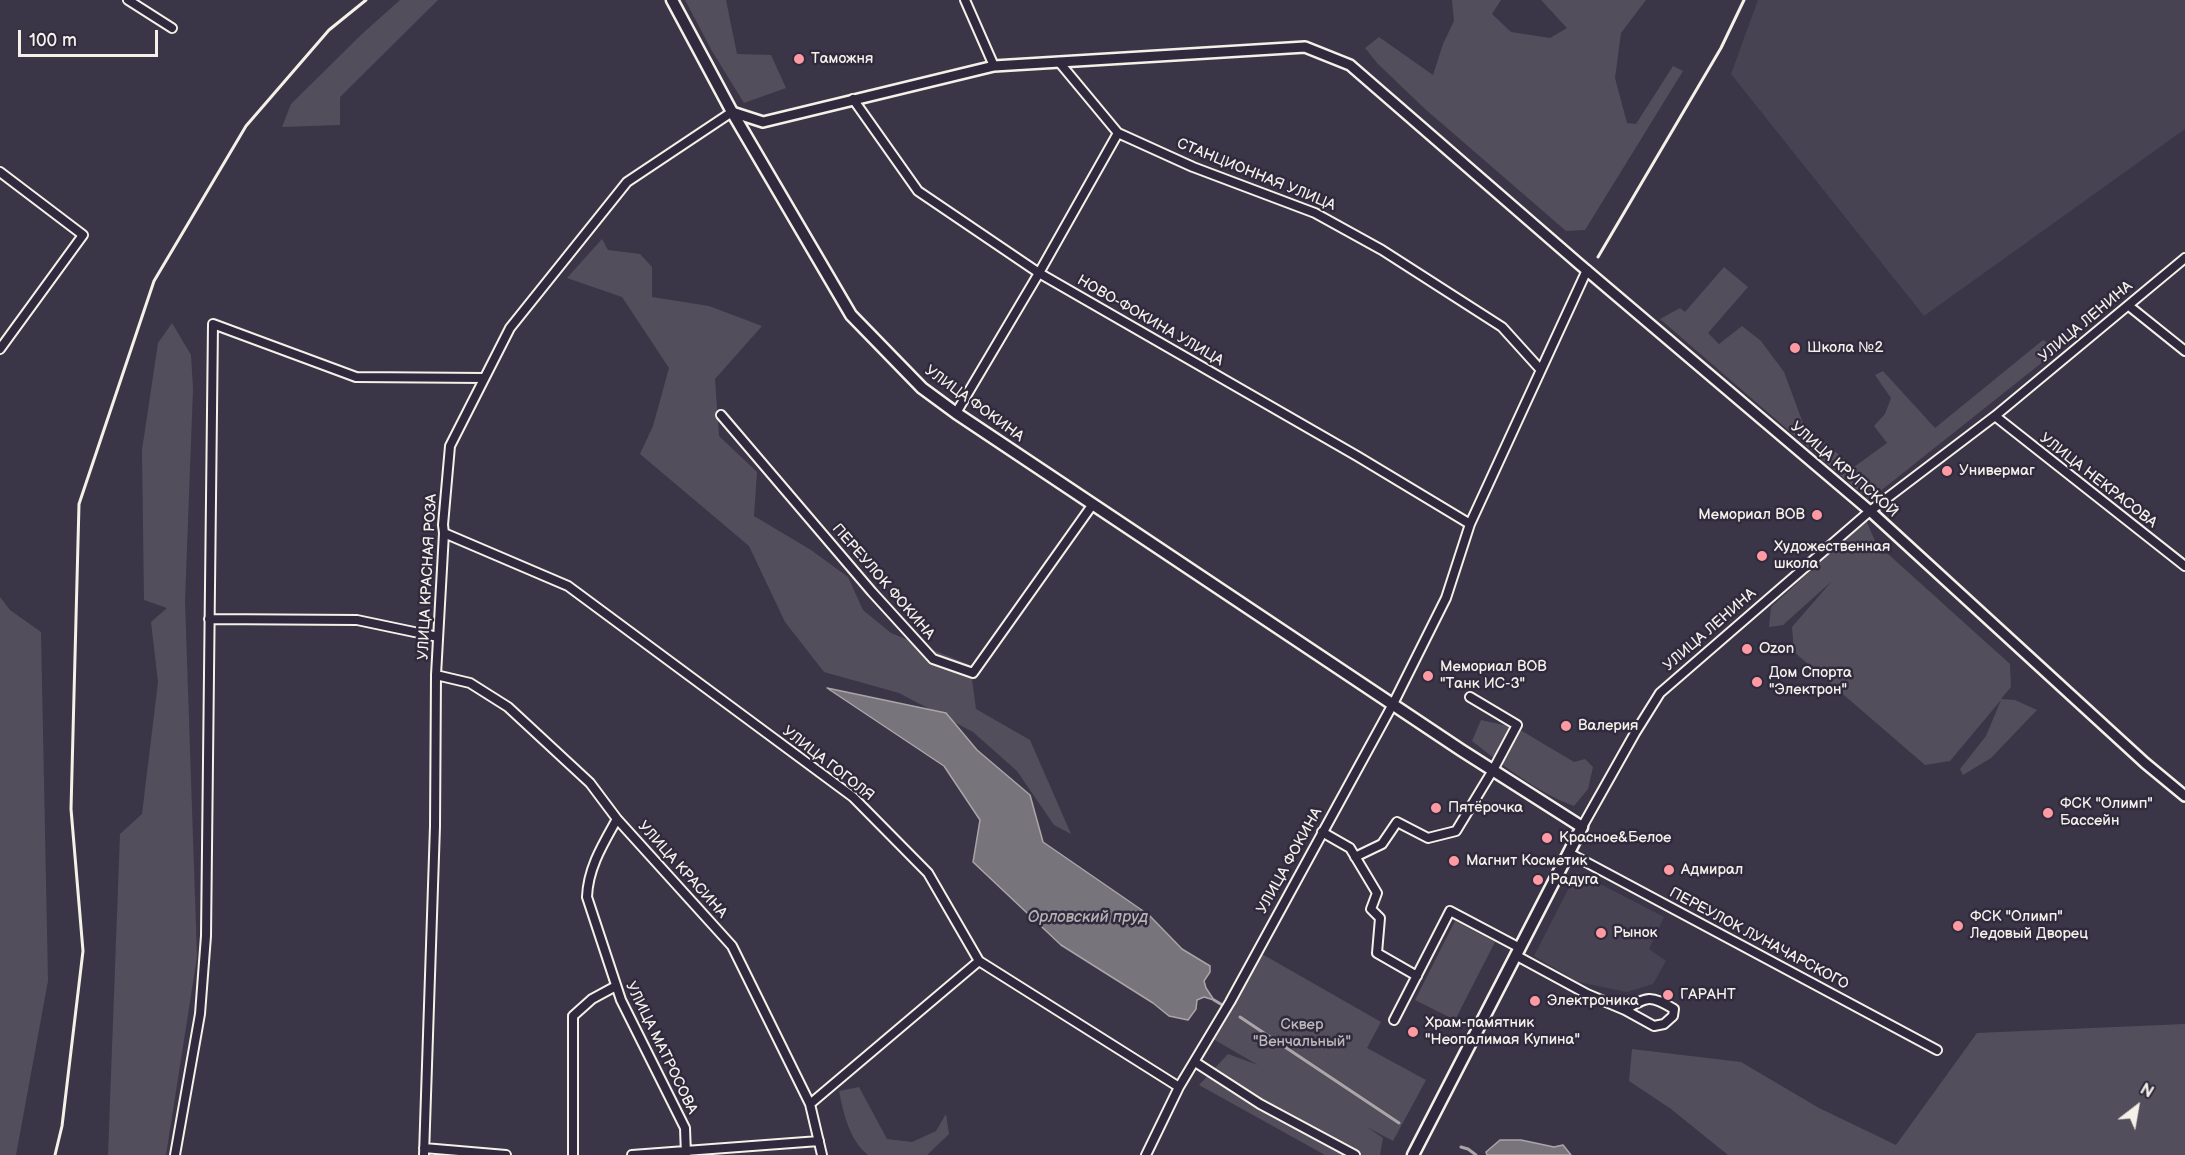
<!DOCTYPE html>
<meta charset="utf-8">
<style>
body{margin:0}
#map{position:relative;width:2185px;height:1155px;overflow:hidden;background:#3b3647;font-family:"Balsamiq Sans",sans-serif}
canvas{display:block}
.north{position:absolute;left:2107px;top:1077px;width:60px;height:60px;-webkit-text-stroke:4px #2f2a3d;paint-order:stroke;rotate:31deg;font-size:16px;font-weight:700;line-height:24px;text-align:center;color:#f4f1e8}
.north::after{content:'';display:block;margin:auto;width:21px;height:27px;background:#f4f1e8;clip-path:polygon(50% 0,100% 100%,50% 72%,0 100%)}
.scale{position:absolute;left:18px;top:30px;width:140px;height:27px;box-sizing:border-box;border:3px solid #f4f1e8;border-top:0;padding-left:8px;font-size:18px;line-height:21px;white-space:nowrap;color:#f4f1e8;-webkit-text-stroke:4px #2f2a3d;paint-order:stroke}
</style>
<div id="map">
<canvas width="2185" height="1155"></canvas>
<div class="north">N</div>
<div class="scale">100 m</div>
</div>
<script>
const c = document.querySelector('canvas').getContext('2d');
c.lineJoin = 'round';
function paint(path, color) { c.fillStyle = color; c.fill(path, 'evenodd'); }
function trace(path, color, width, dash) { c.strokeStyle = color; c.lineWidth = width; c.lineCap = dash ? 'butt' : 'round'; c.setLineDash(dash || []); c.stroke(path); }
function write(font, color, halo, rows, align = 'center') {
  c.font = font + ' "Balsamiq Sans",sans-serif'; c.lineWidth = 5; c.setLineDash([]); c.textBaseline = 'middle'; c.strokeStyle = halo; c.fillStyle = color; for (const [text, x, y, turn = 0] of rows) {
    c.save(); c.translate(x, y); c.rotate((+turn || 0) * Math.PI / 180); c.textAlign = isNaN(turn) ? turn : align; if (halo) c.strokeText(text, 0, 0); c.fillText(text, 0, 0); c.restore();
  }
}
paint(new Path2D(`
 M1758 0H2185V129L1924 316 1731 74Z
 M1577 872 1664 917 1649 949 1666 961 1653 984 1627 992 1578 982 1534 956Z`), '#484352');
paint(new Path2D(`
 M400 0H438L340 97V125L282 127 291 104 363 33Z
 M685 0H726L737 54 771 55 786 88 744 103 712 51Z
 M1452 0H1501L1492 14 1511 32 1550 38 1567 28 1541 0H1646L1621 33 1615 78 1627 123 1636 124 1673 66 1683 71 1585 230 1566 231 1424 108 1378 64 1365 48 1379 37 1433 75 1443 44 1454 21Z
 M602 239 608 250 640 254 652 267V297L709 306 762 326 715 379 719 436 757 472 754 516 811 550 848 577 863 610 891 633 970 665 976 709 1030 740 1071 834 1054 825 1017 771 973 732 899 693 824 672 785 622 749 546 640 454 653 426 669 368 622 297 567 278Z
 M1724 267 1748 287 1708 333 1719 344 1742 326 1761 341 1784 372 1804 426 1854 467 1887 443 1874 426 1885 414 1891 398 1875 375 1883 371 1935 428 2043 340 2059 349 1869 500 1660 319 1680 308 1685 312Z
 M172 323 191 355 193 389 185 601 197 957 166 1155H108L120 834 142 814 158 682 151 622 167 608 144 600 142 450 158 343Z
 M1866 520 1875 541 1866 550 1888 554 2010 664 2011 687 2001 699 2015 700 2037 710 1991 758 1963 775 1960 769 1986 736 2001 700 1950 761 1925 765 1794 652 1792 627 1832 581 1783 625 1769 627 1771 607Z
 M0 597 10 610 41 632 48 981 16 1155H0Z
 M1481 720 1517 728 1574 762 1585 759 1593 767 1588 789 1574 806C1536 792 1503 765 1472 741Z
 M1455 921 1495 942 1455 1020 1415 1000Z
 M1262 954 1381 1022 1367 1048 1426 1080 1393 1141 1367 1127 1383 1138 1380 1155H1325L1199 1085 1228 1054 1258 1065 1213 1039Z
 M2185 1024V1155H1728L1671 1109 1629 1081 1632 1049 1741 1062 1819 1108 1896 1145 1977 1033Z
 M859 1087 887 1139 912 1142 936 1131 946 1114 949 1134 927 1155H868C849 1139 844 1115 839 1091Z`), '#534e5c');
const water = new Path2D(`
 M827 688 946 713 977 750 1030 795 1043 842 1149 915 1182 949 1210 966V972L1204 981 1206 988 1214 1000 1204 997 1197 1000 1196 1009 1188 1020 1169 1016 1153 1003 1061 945 973 862 980 820 944 766Z
 M1500 1140H1521L1554 1147 1563 1145 1571 1155H1487L1486 1152Z`);
paint(water, '#78747b');
trace(water, '#aaa6a7', 1.5);
trace(new Path2D(`
 M1214 1000 1224 1006
 M1240 1017 1399 1123
 M1461 1147 1468 1149 1476 1155`), '#aaa6a7', 3);
const minor = new Path2D(`
 M128 0 172 28
 M965 0 994 66
 M1059 62 1118 133 1193 167 1315 213 1382 250 1502 327 1540 369
 M853 99 918 191 1039 273 1357 456 1470 524
 M0 172 83 235 0 349
 M2129 306 2185 351
 M956 413 1039 273 1118 133
 M721 415 872 592 933 659 973 673 1093 504
 M1995 416 2185 566
 M444 533 568 586 853 797 928 873 979 961 1179 1087
 M209 619 357 620 438 637
 M436 675 470 683 508 707 590 783 617 819 732 946 810 1104 822 1155
 M617 819C603 844 588 868 587 897L621 1000 685 1128 686 1155
 M1582 827 1635 733 1660 693 1870 511 1995 416 2185 258
 M1322 832 1350 848 1377 893 1371 909 1380 918 1377 953 1417 976
 M1569 853 1937 1050
 M1355 857 1382 844 1397 822 1428 838 1456 831 1493 770 1517 725 1470 697
 M1517 956 1587 994 1625 1010 1654 1026 1664 1024 1673 1016 1674 1009C1650 995 1648 996 1625 1010
 M1394 1020 1450 911 1520 948
 M1195 1062 1260 1104 1355 1155
 M810 1104 979 961
 M424 1148 506 1155
 M175 1155 200 1014 206 936 213 324 356 377 484 378
 M424 1155 435 826 436 675 444 533 443 525 450 446 510 328 627 182 732 112
 M573 1155V1016L592 999 616 986
 M632 1155 819 1141
 M1146 1155 1179 1087 1230 1002 1393 704 1446 598 1470 524 1587 270`);
const tertiary = new Path2D(`
 M732 112 763 122 994 66 1305 47 1350 65 1578 263 1870 511 2145 763 2185 796`);
const secondary = new Path2D(`
 M672 0 732 112 851 315 922 388 956 413 1461 750 1582 827 1413 1155`);
trace(minor, '#f4f1e8', 12);
trace(tertiary, '#f4f1e8', 14);
trace(secondary, '#f4f1e8', 15);
trace(minor, '#2f2a3d', 8);
trace(tertiary, '#2f2a3d', 9);
trace(secondary, '#2f2a3d', 10);
trace(new Path2D(`
 M1598 257 1721 48 1744 0
 M55 1155 62 1126 83 951 71 809 79 504 154 281 246 126 329 30 366 0`), '#f4f1e8', 3);
for (const [x, y, r, color] of [
 [799,59,6,"#ff9aa2"],
 [1795,348,6,"#ff9aa2"],
 [1947,471,6,"#ff9aa2"],
 [1817,515,6,"#ff9aa2"],
 [1762,556,6,"#ff9aa2"],
 [1747,649,6,"#ff9aa2"],
 [1428,676,6,"#ff9aa2"],
 [1757,682,6,"#ff9aa2"],
 [1566,726,6,"#ff9aa2"],
 [1436,808,6,"#ff9aa2"],
 [2048,813,6,"#ff9aa2"],
 [1547,838,6,"#ff9aa2"],
 [1454,861,6,"#ff9aa2"],
 [1669,870,6,"#ff9aa2"],
 [1538,880,6,"#ff9aa2"],
 [1958,926,6,"#ff9aa2"],
 [1601,933,6,"#ff9aa2"],
 [1668,995,6,"#ff9aa2"],
 [1535,1001,6,"#ff9aa2"],
 [1413,1032,6,"#ff9aa2"]
]) { const dot = new Path2D(); dot.arc(x, y, r, 0, 2 * Math.PI); c.fillStyle = color; c.fill(dot); trace(dot, '#2f2a3d', 2); }
write('15px', '#f4f1e8', '#2f2a3d', [
 ["Таможня",811,59],
 ["Школа №2",1807,348],
 ["Универмаг",1959,471],
 ["Мемориал ВОВ",1805,515,"right"],
 ["Художественная",1774,547],
 ["школа",1774,564],
 ["Ozon",1759,649],
 ["Мемориал ВОВ",1440,667],
 ["\"Танк ИС-3\"",1440,684],
 ["Дом Спорта",1769,673],
 ["\"Электрон\"",1769,690],
 ["Валерия",1578,726],
 ["ФСК \"Олимп\"",2060,804],
 ["Бассейн",2060,821],
 ["Пятёрочка",1448,808],
 ["Красное&Белое",1559,838],
 ["Магнит Косметик",1466,861],
 ["Адмирал",1681,870],
 ["Радуга",1550,880],
 ["ФСК \"Олимп\"",1970,917],
 ["Ледовый Дворец",1970,934],
 ["Рынок",1613,933],
 ["ГАРАНТ",1680,995],
 ["Электроника",1547,1001],
 ["Храм-памятник",1425,1023],
 ["\"Неопалимая Купина\"",1425,1040]
], 'left');
write('15px', '#f4f1e8', '#2f2a3d', [
 ["СТАНЦИОННАЯ УЛИЦА",1256,175,22],
 ["НОВО-ФОКИНА УЛИЦА",1150,321,30],
 ["УЛИЦА ЛЕНИНА",2086,322,-40],
 ["УЛИЦА ФОКИНА",974,404,36],
 ["УЛИЦА КРУПСКОЙ",1844,470,41],
 ["УЛИЦА НЕКРАСОВА",2098,481,38],
 ["УЛИЦА КРАСНАЯ РОЗА",428,577,-87],
 ["ПЕРЕУЛОК ФОКИНА",883,582,49],
 ["УЛИЦА ЛЕНИНА",1710,630,-41],
 ["УЛИЦА ГОГОЛЯ",828,764,38],
 ["УЛИЦА ФОКИНА",1290,861,-61],
 ["УЛИЦА КРАСИНА",682,870,48],
 ["ПЕРЕУЛОК ЛУНАЧАРСКОГО",1759,939,28],
 ["УЛИЦА МАТРОСОВА",661,1048,64]
]);
write('15px', '#bcb8b7', '#2f2a3d', [
 ["Сквер",1302,1025],
 ["\"Венчальный\"",1302,1042]
]);
write('italic 16px', '#b6b2b2', '#2f2a3d', [
 ["Орловский пруд",1088,918]
]);
</script>
